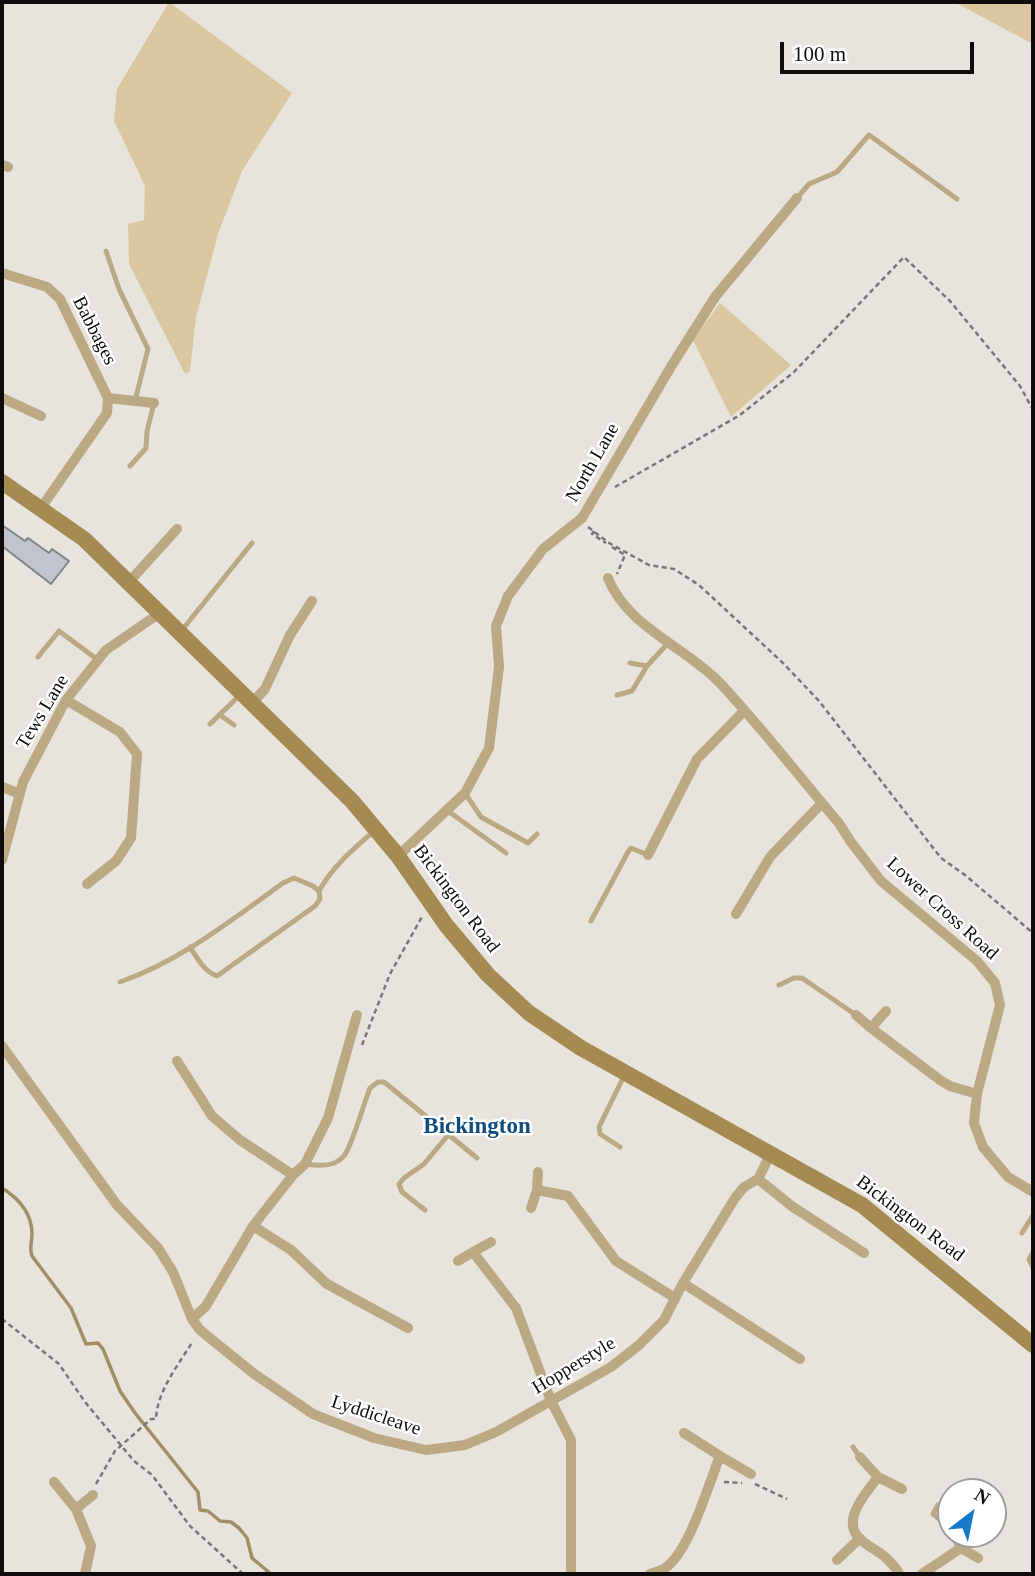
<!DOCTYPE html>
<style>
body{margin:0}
#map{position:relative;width:1035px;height:1576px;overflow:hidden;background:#e7e4de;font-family:"Times New Roman",serif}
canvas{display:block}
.frame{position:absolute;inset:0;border:4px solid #0e0d0b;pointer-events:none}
.north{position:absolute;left:937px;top:1478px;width:70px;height:70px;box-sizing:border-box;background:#fff;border:2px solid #9f9e9d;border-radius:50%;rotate:32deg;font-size:19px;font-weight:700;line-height:28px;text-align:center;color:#0e0d0b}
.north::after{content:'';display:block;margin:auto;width:24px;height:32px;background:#177ac6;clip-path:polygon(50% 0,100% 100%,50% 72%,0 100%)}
.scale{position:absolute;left:780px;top:42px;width:194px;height:32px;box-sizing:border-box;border:4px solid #0e0d0b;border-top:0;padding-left:9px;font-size:21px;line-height:24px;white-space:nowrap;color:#0e0d0b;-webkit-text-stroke:5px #fff;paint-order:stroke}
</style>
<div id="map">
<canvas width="1035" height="1576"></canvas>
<div class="frame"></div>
<div class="north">N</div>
<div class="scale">100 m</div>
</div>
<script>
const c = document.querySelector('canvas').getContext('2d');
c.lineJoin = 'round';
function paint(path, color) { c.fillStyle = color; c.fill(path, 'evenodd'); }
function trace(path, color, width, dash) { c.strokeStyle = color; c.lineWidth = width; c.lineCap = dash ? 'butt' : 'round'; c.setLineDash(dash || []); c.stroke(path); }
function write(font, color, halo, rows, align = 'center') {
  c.font = font + ' "Times New Roman",serif'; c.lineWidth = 5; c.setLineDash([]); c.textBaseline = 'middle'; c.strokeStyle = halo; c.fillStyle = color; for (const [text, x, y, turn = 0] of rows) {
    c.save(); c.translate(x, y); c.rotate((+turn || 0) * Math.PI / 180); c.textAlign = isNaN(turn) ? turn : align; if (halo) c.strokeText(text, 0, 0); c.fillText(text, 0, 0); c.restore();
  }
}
paint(new Path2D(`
 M169 2 292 93 242 171 218 234 196 317 190 371 185 374 129 264 128 224 144 220 145 186 114 121 117 89Z
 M954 2H1033V44Z
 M720 303 791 365 731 417 693 340Z`), '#dac79f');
trace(new Path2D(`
 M2 1188C18 1198 32 1213 32 1234 32 1242 29 1248 32 1256L71 1308 86 1344 98 1343 103 1349 120 1391 135 1413 198 1492 200 1510 208 1511 220 1521 231 1522 239 1528 247 1538 252 1558 271 1574`), '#a38f66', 3.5);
const building = new Path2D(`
 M2 525 25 541 28 538 49 553 52 549 69 561 51 584 2 546Z`);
paint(building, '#c0c5cb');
trace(building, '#7f8489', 2);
trace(new Path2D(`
 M615 487 740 415 794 372 904 257 950 301 1020 386 1033 410
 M588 527 609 543 649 565 674 569 699 585 784 664 819 701 941 858 965 875 1033 933
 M594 531 592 534 606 543
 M612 547 625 555 617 574
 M362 1045 390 974 423 915
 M2 1319 59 1364 85 1402 134 1461 152 1475 190 1526 243 1574
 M724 1482 742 1483
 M96 1484 115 1451 151 1419H156C157 1391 179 1364 193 1341
 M755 1484 787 1499`), '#797773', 2.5, [5, 3.5]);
trace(new Path2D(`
 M797 198 809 184 837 172 869 135 957 199
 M106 251 119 289 148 349 135 401
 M130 466 146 448 147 431 154 403
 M182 630 252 543
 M38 657 59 631 98 660
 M630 663 647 666
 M617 695 632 691 647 666 669 642
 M220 715 234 725
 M210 724 241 694
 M465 793 481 817 528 843 537 834
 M448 811 506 853
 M319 891C333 866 352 850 373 832
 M591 921 628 852 631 848 648 855
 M120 982C180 961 232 920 283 883L294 878 313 886 319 891 320 899 315 906 217 976C204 971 197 958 190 947
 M779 985 794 978H802L856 1015
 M620 1147 600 1134 599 1127 624 1076
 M307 1164C318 1166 335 1167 344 1156 352 1146 364 1103 370 1088L378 1082H384L477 1158
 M425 1210 402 1192 399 1184 404 1178 424 1164 449 1134
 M1022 1233 1033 1215
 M1033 1252 1029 1259 1033 1268
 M853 1447 860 1457
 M938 1505 933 1514 951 1528`), '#bba983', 5);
trace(new Path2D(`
 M2 165 8 167
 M2 273 47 287 60 299 108 398 107 413 41 508
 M2 398 41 416
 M108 398 154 403
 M608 578C627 627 686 647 720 683 761 727 799 776 838 822L851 842 881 881 977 961 995 983 1000 1005 977 1094 974 1123 983 1147 1008 1177 1033 1192
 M129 582 177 529
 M66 700 120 732 137 754 131 838 116 861 87 884
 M252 703 265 689 290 635 312 601
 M2 787 20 794
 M648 855 697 759 744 711
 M398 856 465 793 489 748 499 667 496 626 508 596 543 549 582 518 672 365 715 297 797 198
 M2 860 23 782 66 700 106 650 160 613
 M736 914 770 857 822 803
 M856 1015 871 1028 886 1011
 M871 1028 940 1080 950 1086 977 1094
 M2 1046 117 1205 158 1248 173 1272 192 1319 200 1330 253 1373 313 1414 374 1438 426 1450 465 1445 496 1432 611 1367 639 1345 664 1320 683 1283 735 1198 744 1187 758 1179 771 1153
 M177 1061 212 1116 240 1140 293 1175
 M758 1179 793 1207 864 1253
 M537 1190 568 1196 616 1261 675 1298
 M531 1208 537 1190 538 1172
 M253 1226 291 1250 327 1284 408 1328
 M491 1242 473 1252 516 1308 551 1401 571 1440V1574
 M458 1261 473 1252
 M683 1283 800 1359
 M192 1319 206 1306 253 1226 293 1175 305 1164 328 1118 357 1015
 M684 1433 720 1456
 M860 1457 878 1477 902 1489
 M878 1477C867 1492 842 1518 858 1537 865 1545 877 1550 885 1557 891 1563 896 1567 899 1574
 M54 1482 76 1509 91 1546 85 1574
 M76 1509 93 1495
 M961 1548 978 1558
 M837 1560 860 1538
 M650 1574C655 1572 661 1571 665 1568 689 1553 709 1483 720 1456L751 1474
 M922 1574 961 1548 955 1534`), '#bba983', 10);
trace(new Path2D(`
 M2 482 84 539 352 801 398 856 446 925 488 975 529 1013 581 1048 862 1205 1033 1345`), '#a58b51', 16);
write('19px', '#0e0d0b', '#fff', [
 ["Babbages",94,331,63],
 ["North Lane",593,463,-60],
 ["Tews Lane",43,712,-59],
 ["Bickington Road",456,899,53],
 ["Lower Cross Road",942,909,42],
 ["Bickington Road",910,1219,37],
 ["Hopperstyle",574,1366,-31],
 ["Lyddicleave",376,1416,18]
]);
write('bold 23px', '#104d7d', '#fff', [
 ["Bickington",477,1127]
]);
</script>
